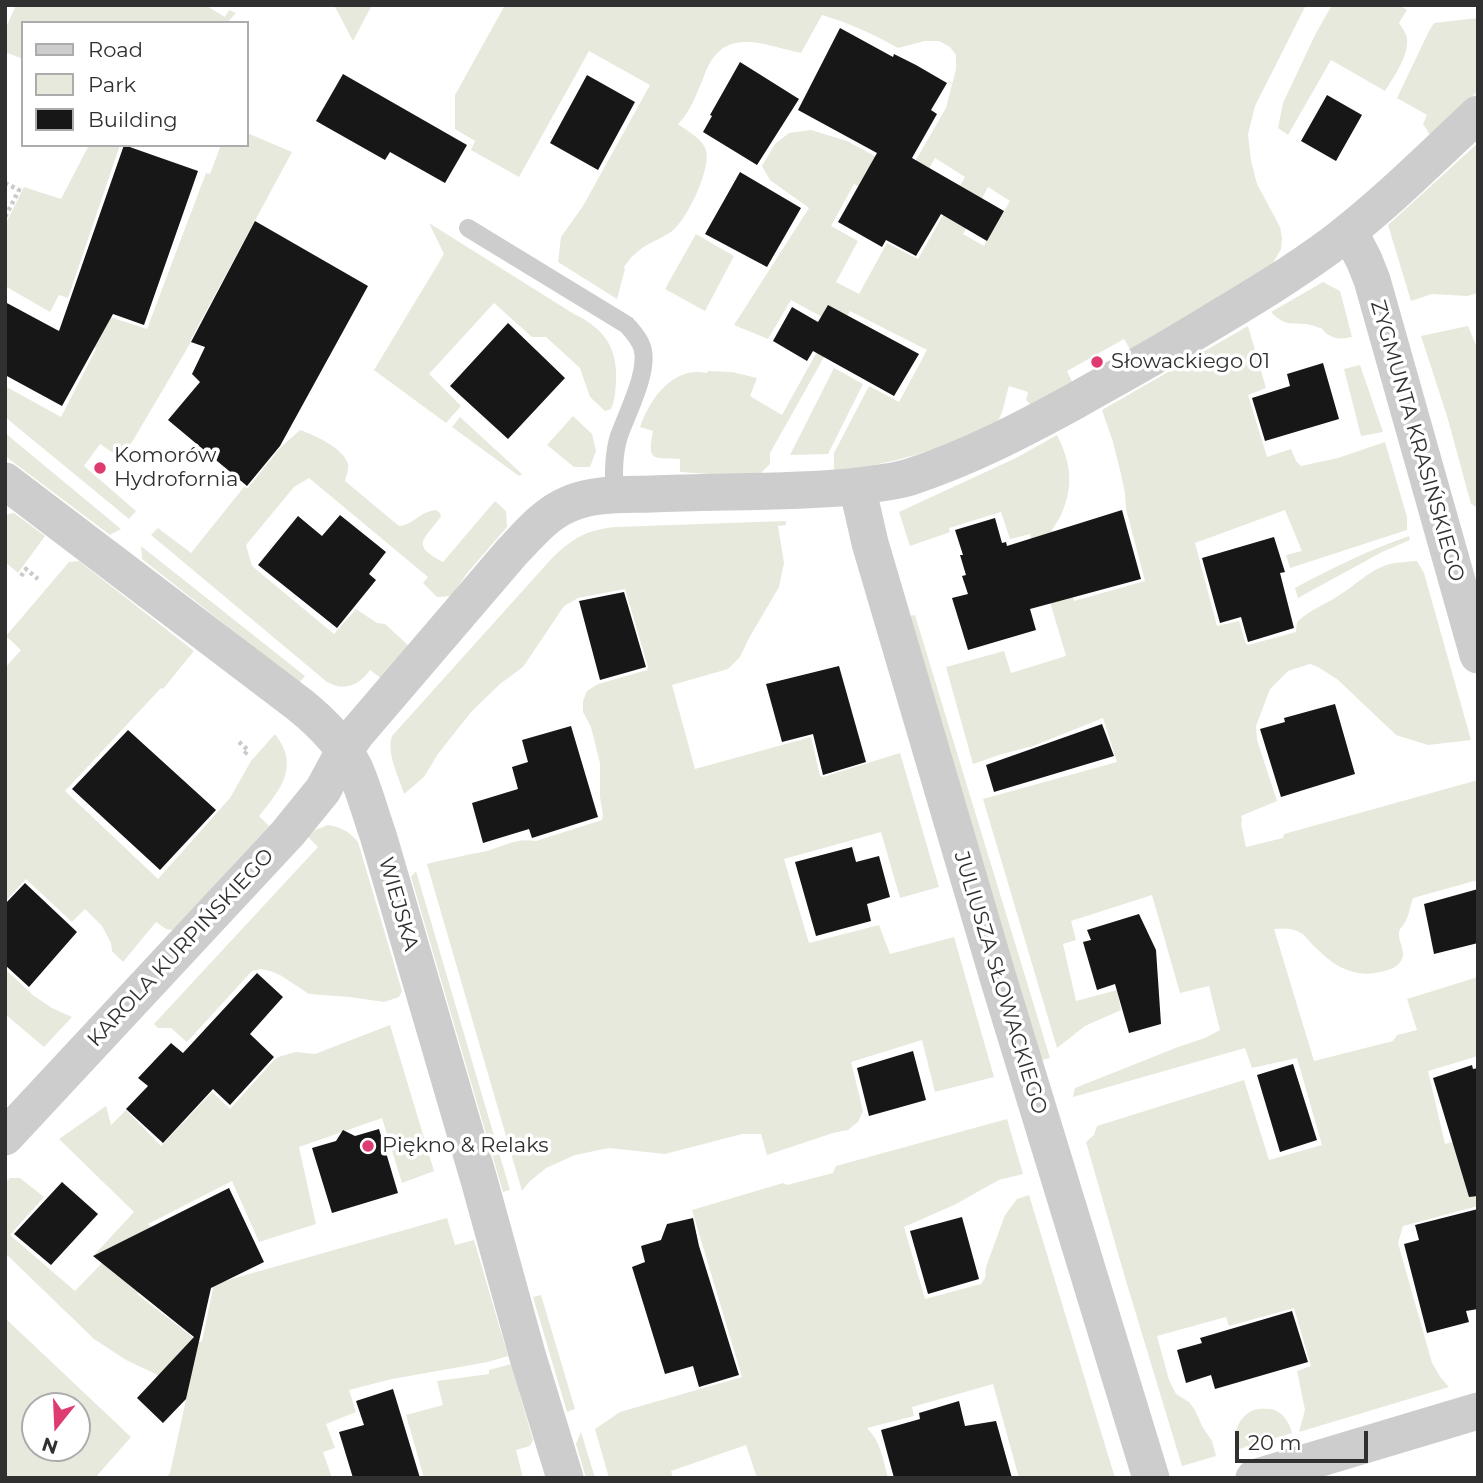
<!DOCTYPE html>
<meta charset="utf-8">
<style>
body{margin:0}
#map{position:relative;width:1483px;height:1483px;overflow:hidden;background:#fff;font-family:Montserrat,sans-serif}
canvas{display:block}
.frame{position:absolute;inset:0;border:7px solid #303030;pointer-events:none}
.legend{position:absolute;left:21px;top:21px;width:228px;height:126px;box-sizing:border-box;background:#fff;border:2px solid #acacac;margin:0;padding:9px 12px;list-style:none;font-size:21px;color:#303030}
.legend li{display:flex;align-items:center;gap:14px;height:35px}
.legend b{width:35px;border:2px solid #acacac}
.north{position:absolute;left:21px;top:1392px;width:70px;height:70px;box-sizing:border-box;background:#fff;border:2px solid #acacac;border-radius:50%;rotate:198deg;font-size:19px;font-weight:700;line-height:28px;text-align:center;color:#303030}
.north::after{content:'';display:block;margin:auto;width:24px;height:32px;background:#de3b70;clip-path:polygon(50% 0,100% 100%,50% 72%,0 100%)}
.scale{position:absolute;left:1235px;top:1431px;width:133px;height:32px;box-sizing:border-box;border:4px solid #303030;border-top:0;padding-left:9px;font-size:21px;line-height:24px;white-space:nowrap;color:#303030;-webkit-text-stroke:5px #fff;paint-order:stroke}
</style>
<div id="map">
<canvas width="1483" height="1483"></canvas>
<div class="frame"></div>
<ul class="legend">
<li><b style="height:9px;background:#cdcdcd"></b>Road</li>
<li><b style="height:19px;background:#e7e9dc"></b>Park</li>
<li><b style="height:19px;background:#171717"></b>Building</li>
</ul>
<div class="north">N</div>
<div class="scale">20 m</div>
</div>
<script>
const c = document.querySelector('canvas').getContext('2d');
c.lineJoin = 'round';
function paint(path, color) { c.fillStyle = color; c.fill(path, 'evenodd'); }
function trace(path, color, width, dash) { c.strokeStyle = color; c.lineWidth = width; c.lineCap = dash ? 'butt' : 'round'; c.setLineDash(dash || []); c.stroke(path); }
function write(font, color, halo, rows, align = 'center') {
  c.font = font + ' Montserrat,sans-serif'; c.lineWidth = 7; c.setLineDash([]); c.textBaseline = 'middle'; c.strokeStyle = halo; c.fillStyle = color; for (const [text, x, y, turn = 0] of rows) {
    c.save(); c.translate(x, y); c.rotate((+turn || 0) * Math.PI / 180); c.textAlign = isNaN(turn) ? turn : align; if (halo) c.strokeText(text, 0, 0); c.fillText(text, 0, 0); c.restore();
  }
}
paint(new Path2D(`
 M16 5H205L225 17 229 10 236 13 227 23H23V59L5 52V30Z
 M334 5H372L353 41Z
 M505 5H1306L1255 106 1248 134 1251 161 1257 184 1280 227 1282 238 1281 249 1273 263 1258 276 1131 351 1124 339 1067 371 1073 384 1032 406 1026 400 1028 392 1009 386C1005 398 1003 419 993 427 986 432 974 434 967 437 921 455 883 466 834 470V453L869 386 899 402 927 350 850 311 770 453V464L759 475H723L680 472V459C652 458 647 461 653 431L640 427C650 399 672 366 707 373L708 371 732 372 757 378 750 396 782 415 833 323 791 300 768 339 734 325 809 208 770 180 762 166 775 144 789 133 811 130 847 141 882 160 913 165 946 108 956 69V55L950 47 939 41H925L898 48C873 34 849 23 822 15L801 53C761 44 722 25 704 76 697 93 691 111 678 124 687 131 702 138 706 150 711 170 687 220 671 232 659 240 644 244 634 255 630 258 627 263 624 267L625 269 617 299 558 262 561 237 583 206 650 85 589 51 519 177 471 150 475 141 455 129V95ZM935 158 965 177 918 259 887 243 859 294 836 282 858 241 831 226 854 184 905 211ZM988 187 1010 201 984 246 963 234Z
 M1332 5H1399L1407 10 1399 23C1402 28 1406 32 1407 38 1409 56 1394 76 1385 91L1331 60 1288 135 1278 128 1283 103 1315 35Z
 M1478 18V91L1430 135 1423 124 1427 115 1397 98 1429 31 1434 23Z
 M247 133 292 152 190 341 191 342 122 459 100 444 84 466 136 511 129 519 5 417V386L61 417 96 349 91 344 101 314 147 329 206 173 210 174 221 145H247Z
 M1478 143V293L1467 296 1432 294 1411 301 1388 225Z
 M89 145H120L68 298 59 295 50 312 5 286V225L24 187 61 199Z
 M429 223 574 314C605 329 618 348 616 383 615 393 615 400 611 409L605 411 590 397 580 368 546 337H532L494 303 429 374 461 406 446 423 374 370 444 254Z
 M696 234 734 256 705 311 665 289Z
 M1323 282 1340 291 1352 337C1342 339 1335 340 1326 333 1321 328 1324 329 1317 327 1297 319 1289 331 1271 312Z
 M1248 326 1266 388 1248 395 1267 457 1291 449 1296 461 1301 466 1338 458 1385 442 1407 517V530L1290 568 1286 555 1302 551 1285 510 1195 543 1217 626 1239 621 1246 644 1248 645 1296 632 1297 622C1310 610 1324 605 1338 596 1355 586 1370 569 1390 564 1398 562 1408 562 1417 561L1424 573 1471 740 1428 745 1396 735 1337 679 1318 667 1310 664 1288 671 1270 689 1256 726 1257 740 1277 801 1241 816 1242 820 1241 824 1246 847 1283 838 1284 834 1478 780V882L1474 881 1413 898C1410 907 1409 916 1404 924 1401 929 1400 927 1399 933 1398 942 1406 951 1402 959 1398 967 1392 969 1384 971 1356 979 1336 968 1316 948 1311 944 1306 936 1301 933 1293 928 1283 928 1274 929L1314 1061 1393 1041 1397 1035 1417 1030 1407 999 1478 977V1056L1428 1071 1445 1144 1478 1135V1206L1403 1226 1398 1243 1432 1363 1441 1378 1449 1387 1299 1432 1305 1410 1297 1371 1311 1366 1294 1308 1229 1326 1226 1317 1157 1336 1169 1380 1176 1394 1189 1402 1195 1410 1202 1426 1212 1441 1216 1456 1182 1466 1126 1281 1086 1142 1094 1135 1097 1126 1244 1080 1269 1160 1322 1145 1297 1058 1252 1068 1245 1048 1073 1097 1075 1088 1178 1047 1205 1038 1220 1030 1209 986 1180 993 1152 895 1071 921 1076 940 1063 944 1076 1001 1117 990 1121 1010 1085 1026 1057 1048 983 799 1117 762 1103 718 1033 746 1002 754 973 764 946 667 1004 651 1011 673 1066 656 1030 534 1010 539 1001 512 949 528 950 532 910 546 899 512 1016 458 1057 435C1070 461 1074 483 1063 510 1061 517 1056 523 1052 530L1074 601 1145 581 1126 509 1125 493 1121 474 1113 442 1102 410Z
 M1468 326 1478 350V508L1471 504 1447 416 1421 336Z
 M1360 365 1383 432 1361 436 1344 369Z
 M834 368 863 384 828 454 790 455Z
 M573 416 592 434 596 451 590 467H574L547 445Z
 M460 417 522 474 519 476 452 427Z
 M300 430C314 435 344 448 348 464 349 469 346 476 345 481L399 526C414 525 418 512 436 510L440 513 441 516C425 540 409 544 443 562L495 501 506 511 507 527 468 572 451 596 437 597 423 583 428 577 309 478 294 487 246 545 252 566 334 634 356 609 377 623 385 624 409 646 382 679 370 670C359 685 345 692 327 682L151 535 158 528 191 553 244 487 248 488 280 448Z
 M5 433 121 529 110 535 5 456Z
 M14 513 45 536 18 573 5 562V518L8 514Z
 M786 521V525L778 526 784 563 779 587 749 638 740 657 728 669 672 685 695 769 811 737 820 776 823 777 900 753 939 887 900 898 881 832 784 859 809 943 879 925 890 954 954 937 994 1077 935 1092 922 1040 851 1062 863 1111 858 1122 848 1130 833 1133 767 1155 761 1134H742L665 1154 609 1148 575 1155 546 1168 529 1182 522 1191 427 864C446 859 463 856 482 852 502 848 514 837 536 841L602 820 603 815 600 797V763L591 727 583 712V701L587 691 598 684 647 670 648 667 625 589 578 598 564 606 523 667 500 684 471 712 438 754 424 777 404 794C399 777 386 753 392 736L553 557C575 537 586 530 616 527Z
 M1409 536 1410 540 1382 552 1298 598 1295 588C1332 568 1369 550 1409 536Z
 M141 546 305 676 299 683 142 559Z
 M79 561 194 651 163 689 161 688 65 791 158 879 230 798 251 761 275 734C300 766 281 789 259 816L269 826 173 930 166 929 156 922 123 962 112 951 111 943 102 926 85 909 72 922 26 879 5 902V668L21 650 6 636 69 562Z
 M915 615 1050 1058 1041 1060 909 616Z
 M328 825C341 827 350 832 358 842L402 991 399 997 384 1002 350 997 309 994 280 975 270 971 261 969 252 971 187 1042 171 1028H158L154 1024 318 847 308 837 315 830Z
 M416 871 510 1190 503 1192 411 877Z
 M5 969 34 996 52 1008 72 1017 44 1047 5 1014Z
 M390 1025 434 1171 402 1183 382 1118 299 1147 316 1224 259 1242 232 1181 148 1224 177 1251 137 1294 199 1342 202 1341 214 1284 447 1218 455 1245 474 1240 508 1356 488 1362 392 1379 349 1390 356 1412 326 1424 335 1448 323 1452 332 1478H166L170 1473 187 1395 175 1383 126 1360 94 1339 5 1253V1183L10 1178H20L44 1197 10 1235 75 1291 103 1262 95 1254 134 1212 59 1139 106 1106 111 1125 126 1110 161 1146 212 1092 230 1109 274 1060 281 1056 296 1052 315 1054Z
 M1007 1119 1023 1174 999 1180 954 1205 904 1227 925 1299 981 1284 985 1278 986 1267 1005 1215 1017 1199 1029 1195 1115 1478H1019L993 1384 912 1407 914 1416 867 1428C881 1442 883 1459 888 1478H757L746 1445 671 1471 673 1478H609L595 1429 620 1412 742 1377 692 1210 783 1183 787 1185 833 1173 836 1166Z
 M541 1295 575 1409 567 1412 533 1297Z
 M5 1318 131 1437 95 1478H5ZM77 1406V1448H35V1406Z
 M511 1364 533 1440 530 1446 516 1450 523 1478H424L406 1415 443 1405 437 1381 489 1374V1370Z
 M1272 1409C1284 1413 1289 1422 1292 1433L1236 1450C1232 1435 1238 1416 1254 1410 1260 1408 1267 1409 1272 1409Z
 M581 1432 595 1478H586L576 1444Z`), '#e7e9dc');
paint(new Path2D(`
 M840 28 893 57 894 54 916 65 947 83 931 110 937 114 912 158 1004 211 987 241 941 214 916 256 886 240 882 247 838 222 877 153 798 110Z
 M740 62 799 99 757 165 703 132 712 116 710 115Z
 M343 74 467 145 445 183 390 152 385 160 316 121Z
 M587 75 635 102 598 170 550 143Z
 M1327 95 1362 115 1336 161 1301 141Z
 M124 145 198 171 144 325 113 314 62 406 5 375V302L59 331Z
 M740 172 801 208 767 267 705 234Z
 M255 221 368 286 280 446 247 486 168 420 200 382 192 374 205 347 191 342Z
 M828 305 919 354 894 396 813 351 807 361 773 341 792 307 818 322Z
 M508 323 565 378 508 439 450 386Z
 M1323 363 1339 419 1265 441 1252 398 1290 386 1287 374Z
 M1122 510 1141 579 1030 609 1036 630 968 650 952 598 968 594 962 576 966 575 960 555H963L955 530 995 518 1002 543 1006 542 1007 546Z
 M340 515 386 552 369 574 376 580 337 628 258 565 298 516 322 536Z
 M1274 537 1285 572 1280 573 1294 628 1248 642 1241 617 1220 623 1202 558Z
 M624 592 646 667 600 680 579 601Z
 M839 666 866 762 823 775 813 734 782 742 766 684Z
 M1335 704 1355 774 1281 797 1260 729 1285 722 1284 718Z
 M1102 724 1114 756 994 792 986 765Z
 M571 726 598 817 532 838 529 829 483 843 472 803 518 789 512 767 528 762 522 740Z
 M128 730 216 810 160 870 72 789Z
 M852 847 856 862 879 856 890 897 867 904 871 921 816 936 795 862Z
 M25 883 77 932 29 987 5 965V904Z
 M1478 889V943L1434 954 1424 904Z
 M1139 914 1156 950 1161 1024 1129 1033 1115 984 1097 990 1083 942 1091 940 1087 930Z
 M257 973 283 997 250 1034 274 1057 230 1105 213 1089 163 1143 126 1109 148 1086 138 1078 171 1043 183 1053Z
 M913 1051 926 1100 869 1116 857 1068Z
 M1293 1064 1317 1140 1280 1152 1257 1075Z
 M1472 1065 1473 1069 1478 1068V1196L1469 1197 1433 1078Z
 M379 1129 398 1193 332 1213 312 1148 336 1141 343 1130 355 1136Z
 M62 1182 98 1214 51 1265 14 1234Z
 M229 1188 264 1262 211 1288 186 1399 163 1423 137 1398 194 1337 93 1256Z
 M1478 1209V1309L1466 1311 1469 1322 1427 1333 1404 1244 1419 1240 1415 1225Z
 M962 1217 979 1279 928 1294 910 1231Z
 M693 1218 699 1246 739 1375 699 1387 693 1366 665 1374 632 1267 645 1262 641 1246 661 1240 667 1224Z
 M1292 1311 1308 1362 1215 1389 1211 1375 1186 1383 1177 1350 1202 1343 1200 1338Z
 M393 1389 420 1478H353L339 1432 364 1425 356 1401Z
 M959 1401 965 1426 996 1421 1012 1478H894L881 1430 920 1419 919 1413Z`), '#171717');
trace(new Path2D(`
 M5 183 19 190 5 217
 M21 576 26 569 38 579
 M239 742 248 750 244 755`), '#cacaca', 4.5, [3.5, 3.5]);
trace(new Path2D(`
 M468 228 627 325C633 332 639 338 642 347 650 370 627 413 619 436 613 455 614 475 614 495`), '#cdcdcd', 18);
trace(new Path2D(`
 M1349 231 1364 260 1372 280 1478 655
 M5 481 300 705C321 722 342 743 354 767 364 789 370 813 378 835L479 1180 527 1354 565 1478
 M857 486 870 543 999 981 1151 1478
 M5 1137 288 833 323 790 344 751 356 734 511 553C529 534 545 514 569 504 595 493 624 495 651 494 717 491 784 493 850 487 870 484 891 483 910 477 968 458 1022 430 1075 401 1112 380 1149 360 1185 338 1235 308 1287 278 1334 243 1385 204 1431 158 1478 114
 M1254 1478 1478 1411`), '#cdcdcd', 37);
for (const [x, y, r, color] of [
 [1097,362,7,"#de3b70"],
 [100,468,7,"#de3b70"],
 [368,1146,7,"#de3b70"]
]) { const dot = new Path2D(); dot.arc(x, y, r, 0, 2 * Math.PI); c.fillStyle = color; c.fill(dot); trace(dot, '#fff', 2.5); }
write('21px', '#303030', '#fff', [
 ["Słowackiego 01",1111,362],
 ["Komorów",114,456],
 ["Hydrofornia",114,480],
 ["Piękno & Relaks",382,1146]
], 'left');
write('21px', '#303030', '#fff', [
 ["ZYGMUNTA KRASIŃSKIEGO",1417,441,74],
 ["WIEJSKA",398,904,74],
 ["KAROLA KURPIŃSKIEGO",181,948,-47],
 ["JULIUSZA SŁOWACKIEGO",1000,983,73]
]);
</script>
